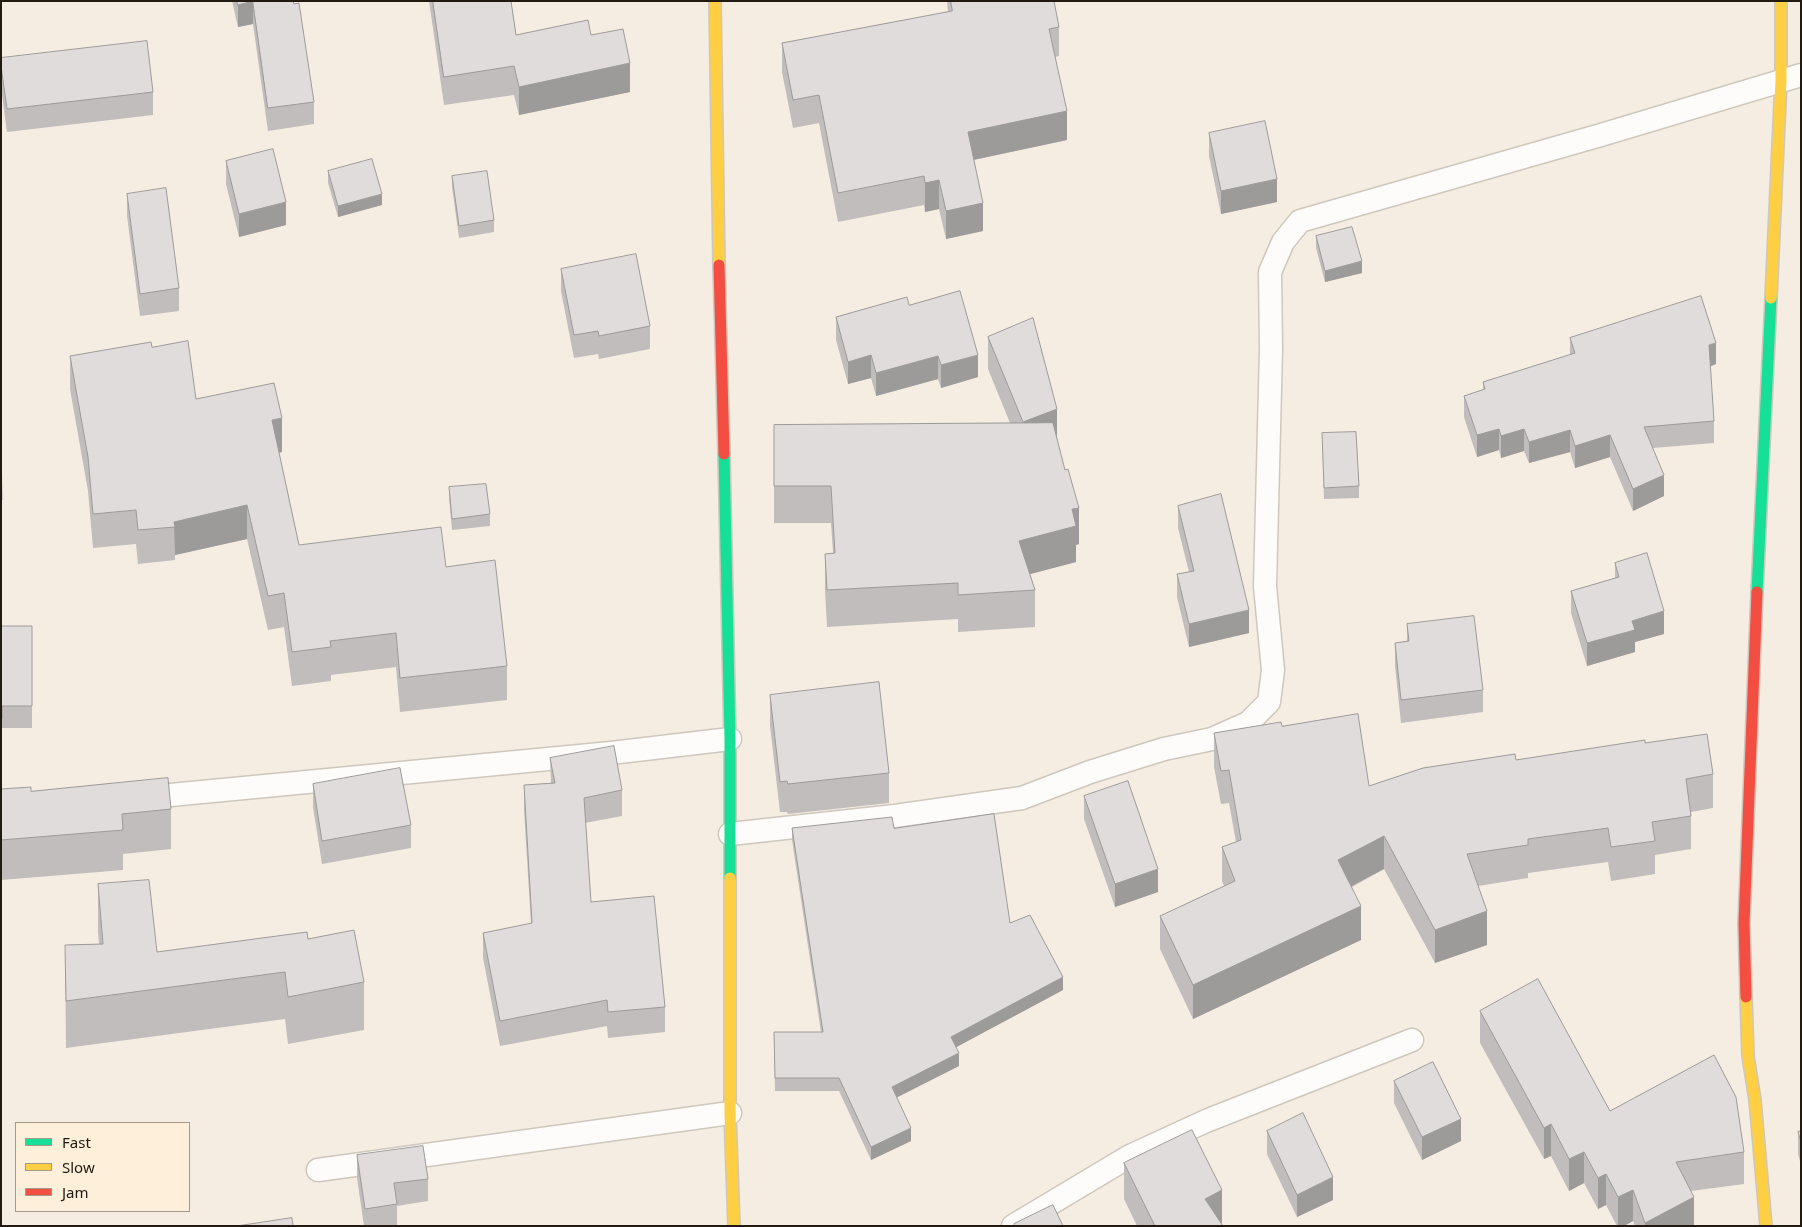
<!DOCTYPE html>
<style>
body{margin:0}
#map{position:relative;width:1802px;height:1227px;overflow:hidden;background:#f5ede1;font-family:"Noto Sans",sans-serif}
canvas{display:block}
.frame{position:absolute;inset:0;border:2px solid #201a10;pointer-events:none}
.legend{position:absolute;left:15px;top:1122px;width:175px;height:90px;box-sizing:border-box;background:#fdefd9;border:1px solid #a59a89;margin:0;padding:6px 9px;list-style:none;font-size:15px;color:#201a10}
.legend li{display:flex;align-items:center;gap:10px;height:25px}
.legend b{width:25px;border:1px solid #a59a89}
</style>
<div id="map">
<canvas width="1802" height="1227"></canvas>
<div class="frame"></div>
<ul class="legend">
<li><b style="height:6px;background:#16e098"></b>Fast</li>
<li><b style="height:6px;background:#ffcf43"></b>Slow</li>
<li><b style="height:6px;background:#f24e42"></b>Jam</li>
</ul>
</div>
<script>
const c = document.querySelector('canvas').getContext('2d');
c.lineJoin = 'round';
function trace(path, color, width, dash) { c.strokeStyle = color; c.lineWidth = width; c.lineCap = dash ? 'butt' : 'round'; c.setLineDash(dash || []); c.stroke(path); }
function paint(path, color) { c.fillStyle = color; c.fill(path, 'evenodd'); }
const lane = new Path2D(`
 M139 798 611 753 730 739
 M730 834 895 816 1022 798 1090 772 1164 749 1212 739 1248 723 1269 702 1273 670 1265 586 1271 349 1270 272 1283 242 1300 221 1601 135 1801 75
 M318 1170 730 1113
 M1013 1226 1130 1156 1206 1121 1412 1040`);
const fast = new Path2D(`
 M724 454 730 739V878
 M1757 592 1771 298`);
const slow = new Path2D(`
 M715 1 719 265
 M1771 298 1781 80V1
 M730 878V1113L734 1226
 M1746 997 1748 1056 1755 1100 1766 1226`);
const jam = new Path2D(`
 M719 265 724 454
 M1746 997 1744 923 1757 592`);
trace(lane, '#cec7bd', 25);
trace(fast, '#cec7bd', 14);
trace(slow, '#cec7bd', 14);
trace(jam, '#cec7bd', 14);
trace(lane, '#fefcfa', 22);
trace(fast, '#16e098', 11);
trace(slow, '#ffcf43', 11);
trace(jam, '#f24e42', 11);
paint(new Path2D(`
 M232 1H293L314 102V124L268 131 253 24 238 27Z
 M429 1H511L516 35H591L630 92 519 115 514 95 444 105Z
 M947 1H1054L1059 27V56L1055 57 1067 140 974 160 983 231 946 239 939 209 925 212 924 205 838 222 819 123 793 128 782 72V43L948 12Z
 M1 58 153 92V115L7 132 1 88Z
 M1209 133 1277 202 1221 214 1209 156Z
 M226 161 286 225 239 237 226 184Z
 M328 171 382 205 338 217 328 183Z
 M452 176 494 220V232L459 238 452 187Z
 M127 194 179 288V311L140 316 127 216Z
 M1316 236 1362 273 1325 282 1316 248Z
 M561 269 650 326V349L599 359 598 354 574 358 561 291Z
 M909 305 978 377 941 388 938 379 876 396 871 378 848 384 836 340V317Z
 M988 337 1057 439 1079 544 1076 545V562L1030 574 1035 590V627L958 632V619L827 627 825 590V554L833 553 831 523H774V425L1010 423 988 369Z
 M1570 338 1716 364 1710 366 1714 421V443L1653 448 1664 496 1633 511 1610 457 1575 468 1570 452 1529 463 1524 451 1501 458 1499 450 1477 457 1464 417V396L1483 390V382L1570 355Z
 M152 347 196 399 282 452 279 453 299 545 446 567 507 666V700L400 712 396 667 331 675V681L292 686 284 627 268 630 247 539 175 555V560L138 564 136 544 93 548 88 491 70 389V356Z
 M1322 433 1359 486V498L1324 499Z
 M1 451 2 522H1Z
 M449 487 490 514V526L452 530 449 498Z
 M1178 506 1249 633 1189 647 1177 597V574L1189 572 1178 528Z
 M1615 563 1664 634 1635 642V652L1587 666 1571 613V591L1615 578Z
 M1407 624 1483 690V712L1401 723 1395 666V643L1407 641Z
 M1 626H32V728H2V741H1Z
 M770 695 889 773V803L788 814 787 812H780L770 726Z
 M1282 726 1369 786 1516 760 1645 743 1713 774V808L1691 812V849L1655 855V874L1611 881 1608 862 1528 873V878L1478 886 1487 945 1435 963 1384 869 1352 887 1361 940 1193 1019 1160 949V916L1224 886 1222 881V847L1236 842 1229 803 1221 804 1214 767V733Z
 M550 758 622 790V816L585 823 591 902 665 1007V1032L608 1038 607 1026 500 1046 483 958V933L531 924 524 810V785L551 783Z
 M313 784 411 825V848L322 864 313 807Z
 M1 789 31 791 171 809V849L123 854V870L1 880Z
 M1084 796 1158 892 1115 907 1084 819Z
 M792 828H894L1010 923 1063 990 956 1047 959 1066 896 1097 911 1141 871 1160 839 1091H775L774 1032H821L792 840Z
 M98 884 157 952 308 939 364 982V1030L288 1044 285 1019 66 1048 65 945 99 944 98 932Z
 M1480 1011 1610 1111 1744 1152V1184L1691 1191 1694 1226H1635L1633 1221 1624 1226H1617L1606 1205 1598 1209 1584 1183 1569 1191 1551 1156 1544 1159 1480 1043Z
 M1394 1081 1461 1141 1422 1160 1394 1103Z
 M1267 1131 1333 1200 1297 1217 1267 1154Z
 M1801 1131V1165L1798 1154V1132Z
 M357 1155 428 1179V1201L397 1206V1226H364L357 1178Z
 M1124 1163 1222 1225V1226H1137L1124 1199Z`), '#c1bdbd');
paint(new Path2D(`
 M253 1V24L238 27V5Z
 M630 63V92L519 115V87Z
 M1067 111V140L968 161V132Z
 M1277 179V202L1221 214V191Z
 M939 180V209L925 212V183Z
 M382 194V205L338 217V206Z
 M286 202V225L239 237V214Z
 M983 203V231L946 239V211Z
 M1362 261V273L1325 282V271Z
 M1716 343V364L1709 367V345Z
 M871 355V378L848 384V362Z
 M978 355V377L941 388V365Z
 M938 356V379L876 396V373Z
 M1057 409V441L1023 455V422Z
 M282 418V452L272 454V420Z
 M1499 429V450L1477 457V435Z
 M1524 429V451L1501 458V436Z
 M1570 430V452L1529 463V442Z
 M1610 435V457L1575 468V446Z
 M1664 475V496L1633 511V489Z
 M247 505V539L175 555 174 522Z
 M1079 508V544L1076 545V562L1019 577V541L1072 509Z
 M1249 610V633L1189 647V624Z
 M1664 611V634L1635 642V652L1587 666V643L1632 621Z
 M1384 836V869L1338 893V860Z
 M1158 869V892L1115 907V884Z
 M1361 906V940L1193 1019V985Z
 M1487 911V945L1435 963V930Z
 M1063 977V990L951 1050V1037Z
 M959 1053V1066L892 1100V1087Z
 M1461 1119V1141L1422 1160V1137Z
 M1551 1124V1156L1544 1159V1128Z
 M911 1128V1141L871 1160V1147Z
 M1584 1152V1183L1569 1191V1159Z
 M1606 1174V1205L1598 1209V1178Z
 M1333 1177V1200L1297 1217V1195Z
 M1222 1190V1226L1205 1199Z
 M1633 1190V1221L1624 1226H1618V1197Z
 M1694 1197V1226H1645V1223Z`), '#9d9a9a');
const building = new Path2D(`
 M237 1H253L238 5Z
 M253 1H293L294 4 299 3 314 102 268 108Z
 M433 1H511L516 35 588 20 591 35 623 29 630 63 519 87 514 66 444 77Z
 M951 1H1054L1059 27 1049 29 1067 111 968 132 983 203 946 211 939 180 925 183 924 176 838 193 819 95 793 100 782 43 952 11Z
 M147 41 153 92 7 109 1 66V58Z
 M1265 121 1277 179 1221 191 1209 133Z
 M273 149 286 202 239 214 226 161Z
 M372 159 382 194 338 206 328 171Z
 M487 171 494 220 459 226 452 176Z
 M166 188 179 288 140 294 127 194Z
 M1352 227 1362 261 1325 271 1316 236Z
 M636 254 650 326 599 336 598 331 574 335 561 269Z
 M960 291 978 355 941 365 938 356 876 373 871 355 848 362 836 317 907 297 909 305Z
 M1701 296 1716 343 1709 345 1714 421 1644 427 1664 475 1633 489 1610 435 1575 446 1570 430 1529 442 1524 429 1501 436 1499 429 1477 435 1464 396 1485 389 1483 382 1575 353 1570 338Z
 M1033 318 1057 409 1023 422 988 337Z
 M188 341 196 399 274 383 282 418 272 420 299 545 441 527 446 567 495 560 507 666 400 678 396 633 330 641 331 647 292 652 284 593 268 596 247 505 174 522 175 527 138 530 136 510 93 514 88 457 70 356 151 342 152 347Z
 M1053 423 1065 470 1068 469 1079 508 1072 509 1076 526 1019 541 1035 590 958 595V583L827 590 825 554 835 553 831 486H774V425Z
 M1356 432 1359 486 1324 488 1322 433Z
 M1 451 2 500H1Z
 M486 484 490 514 452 519 449 487Z
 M1221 494 1249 610 1189 624 1177 574 1194 571 1178 506Z
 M1647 553 1664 611 1632 621 1635 630 1587 643 1571 591 1619 577 1615 563Z
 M1474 616 1483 690 1401 700 1395 643 1409 641 1407 624Z
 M1 626H32V706H2V719H1Z
 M879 682 889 773 788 784 787 781 780 782 770 695Z
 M1358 714 1369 786 1423 768 1515 754 1516 760 1645 740V743L1707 734 1713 774 1686 779 1691 816 1652 822 1655 841 1611 847 1608 828 1528 839V845L1467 854 1487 911 1435 930 1384 836 1338 860 1361 906 1193 985 1160 916 1235 881 1222 847 1241 840 1229 770 1221 771 1214 733 1281 722 1282 726Z
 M614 746 622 790 584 798 591 902 654 896 665 1007 608 1012 607 1000 500 1021 483 933 532 923 524 785 555 783 550 758Z
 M400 768 411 825 322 841 313 784Z
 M168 778 171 809 122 814 123 830 1 840V789L31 787V791Z
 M1128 781 1158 869 1115 884 1084 796Z
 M994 814 1010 923 1030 915 1063 977 951 1037 959 1053 892 1087 911 1128 871 1147 839 1078H775L774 1032H823L792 828 892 817 894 828Z
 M149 880 157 952 307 932 308 939 354 930 364 982 288 997 285 972 66 1001 65 945 103 944 98 884Z
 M1538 979 1610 1111 1714 1055 1736 1097 1744 1152 1676 1162 1694 1197 1645 1223 1633 1190 1618 1197 1606 1174 1598 1178 1584 1152 1569 1159 1551 1124 1544 1128 1480 1011Z
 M1433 1062 1461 1119 1422 1137 1394 1081Z
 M1303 1113 1333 1177 1297 1195 1267 1131Z
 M1192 1130 1222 1190 1205 1199 1223 1226H1155L1124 1163Z
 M1801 1131V1142L1798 1132Z
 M423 1146 428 1179 394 1183 397 1204 365 1209 357 1155Z
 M1053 1205 1063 1226H1014V1224Z
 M292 1218 293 1226H237Z`);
paint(building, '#e0dcdc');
trace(building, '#9d9a9a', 1);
</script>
